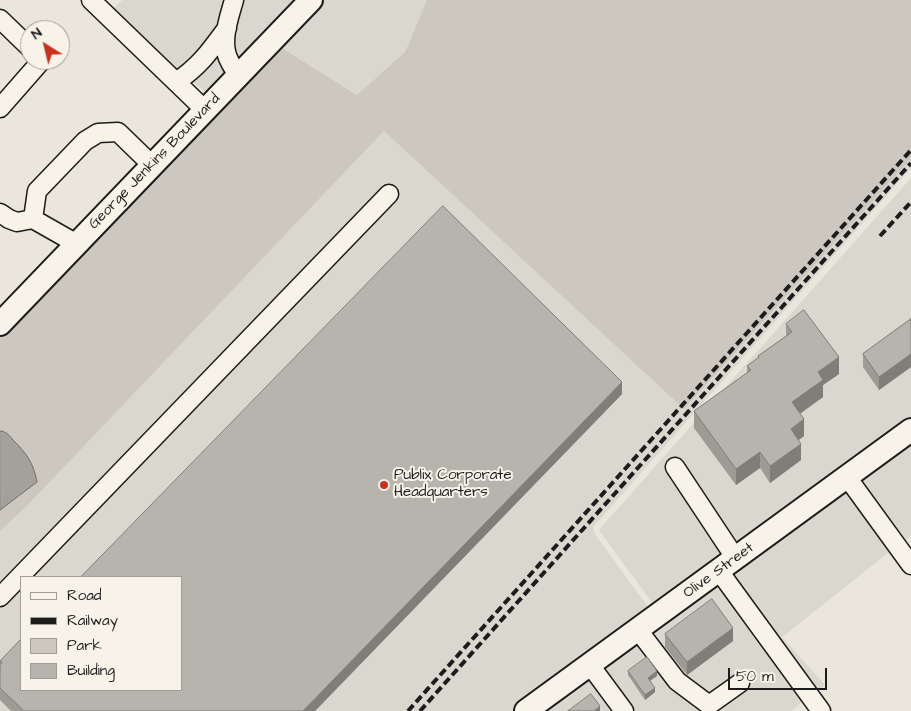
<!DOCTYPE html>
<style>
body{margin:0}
#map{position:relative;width:911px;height:711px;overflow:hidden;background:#eae6dc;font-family:"Architects Daughter",sans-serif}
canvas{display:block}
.legend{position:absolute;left:20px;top:576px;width:162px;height:115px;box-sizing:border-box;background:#f7f3e8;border:1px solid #9f9d96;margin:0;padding:6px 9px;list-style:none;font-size:15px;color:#1c1c1c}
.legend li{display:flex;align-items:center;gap:10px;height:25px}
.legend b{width:25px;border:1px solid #9f9d96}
.north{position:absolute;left:20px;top:20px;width:50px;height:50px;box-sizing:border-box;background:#f7f3e8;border:1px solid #9f9d96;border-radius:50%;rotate:324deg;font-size:14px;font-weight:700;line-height:20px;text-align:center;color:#1c1c1c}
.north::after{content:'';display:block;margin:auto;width:18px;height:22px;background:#c8321e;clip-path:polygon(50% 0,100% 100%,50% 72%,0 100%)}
.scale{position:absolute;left:728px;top:668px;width:99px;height:22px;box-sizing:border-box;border:2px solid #1c1c1c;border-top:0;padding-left:6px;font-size:15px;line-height:18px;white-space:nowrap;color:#1c1c1c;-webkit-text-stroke:4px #f7f3e8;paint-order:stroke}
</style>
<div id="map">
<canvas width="911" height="711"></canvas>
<ul class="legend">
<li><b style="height:6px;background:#f7f3e8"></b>Road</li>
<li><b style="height:6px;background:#1c1c1c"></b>Railway</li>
<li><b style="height:14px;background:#ccc8c0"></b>Park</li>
<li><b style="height:14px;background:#b6b4ac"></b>Building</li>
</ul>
<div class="north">N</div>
<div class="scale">50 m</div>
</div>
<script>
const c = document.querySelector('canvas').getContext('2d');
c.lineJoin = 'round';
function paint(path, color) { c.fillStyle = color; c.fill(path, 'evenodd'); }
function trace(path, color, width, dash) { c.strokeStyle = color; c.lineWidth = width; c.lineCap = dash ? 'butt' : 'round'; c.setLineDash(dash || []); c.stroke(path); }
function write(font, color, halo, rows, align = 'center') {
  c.font = font + ' "Architects Daughter",sans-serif'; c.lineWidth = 4; c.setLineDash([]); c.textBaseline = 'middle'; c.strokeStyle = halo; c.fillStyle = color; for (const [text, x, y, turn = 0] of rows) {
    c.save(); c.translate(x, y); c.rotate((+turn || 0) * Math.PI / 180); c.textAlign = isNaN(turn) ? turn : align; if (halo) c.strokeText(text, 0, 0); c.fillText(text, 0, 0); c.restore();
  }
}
paint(new Path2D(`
 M122 0H301L209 95 146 43 112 10Z
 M322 0H427L405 52 357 95 282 48 224 106 221 104Z
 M384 131 684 408 911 159V168L594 526 593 529 594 533 648 607 653 610 513 711H0V531L27 506ZM21 577H181V690H21Z
 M911 178V418L653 604 599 530Z
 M911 440V536L903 542 857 479Z
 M846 487 892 550 782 637 825 685 815 692 729 573Z
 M718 581 805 700 791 711H632L600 667Z
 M589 675 615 711H539Z`), '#dad7ce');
paint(new Path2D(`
 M427 0H911V159L684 409 384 131 27 506 0 531V510L37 482 5 431H0V338L282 48 357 95 405 52Z`), '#ccc8c0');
const water = new Path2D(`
 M0 431C6 431 9 435 13 440 27 454 33 462 37 482L0 510Z`);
paint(water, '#a3a19a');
trace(water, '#6d6c68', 1);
const minor = new Path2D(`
 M91 0 205 110
 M234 0C229 18 219 44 230 62 232 67 236 71 239 75
 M0 19 30 48
 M176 82C200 66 210 51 227 28
 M0 108 42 60
 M0 213 9 219 17 222 33 219 77 244
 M33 219 37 191 85 141 98 133 118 132 152 165
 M675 467 736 559
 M847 477 911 565
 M719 571 821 711
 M0 597 389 194
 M638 630 677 681 709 705 740 683
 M590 665 624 711`);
const major = new Path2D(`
 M0 324 311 0
 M526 711 911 430`);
trace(minor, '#1c1c1c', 21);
trace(major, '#1c1c1c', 26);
trace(minor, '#f7f3e8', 18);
trace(major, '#f7f3e8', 22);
trace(new Path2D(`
 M880 236 911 202
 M408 711 911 150
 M420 711 911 163`), '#1c1c1c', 4, [8, 4]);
paint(new Path2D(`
 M911 319V367L879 390 863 367V354Z
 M786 324 839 374 823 385V397L800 414 804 436 799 440 801 460 770 483 760 468 736 485 694 428V411L747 373V366L758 358V356L786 336Z
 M622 394 315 711H11L0 700V661Z
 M665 634 733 641 687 675 665 647Z
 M628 671 657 676 650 681 655 692 645 700 628 675Z`), '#9d9b94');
paint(new Path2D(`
 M911 354V367L879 390V377Z
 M839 357V374L823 385V397L792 419V402L818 372Z
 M622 382V394L315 711H303Z
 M804 419V436L791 445V429Z
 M801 444V460L770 483V466Z
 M760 452V468L736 485V469Z
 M733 628V641L687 675V662Z
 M657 671V676L648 682V678Z
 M655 688V692L645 700V695Z
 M600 706V711H594Z`), '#7f7e78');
const building = new Path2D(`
 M443 206 622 382 303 711H24L0 688V665L2 662 0 661 21 639V690H181V577H81Z
 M804 310 839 357 818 372 823 380 792 402 804 419 791 429 801 444 770 466 760 452 736 469 694 411 751 370 747 366 759 357 758 356 792 332 786 324Z
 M911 319V354L879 377 863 354Z
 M712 599 733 628 687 662 665 634Z
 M647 657 657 671 648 678 655 688 645 695 628 671Z
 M591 694 600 706 594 711H568Z`);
paint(building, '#b6b4ac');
trace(building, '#7f7e78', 1);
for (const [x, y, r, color] of [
 [384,485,5,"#c8321e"]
]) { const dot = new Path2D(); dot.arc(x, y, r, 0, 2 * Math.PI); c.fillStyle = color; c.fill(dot); trace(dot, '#f7f3e8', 2); }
write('15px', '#1c1c1c', '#f7f3e8', [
 ["George Jenkins Boulevard",155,162,-46],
 ["Olive Street",719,571,-36]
]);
write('15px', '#1c1c1c', '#f7f3e8', [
 ["Publix Corporate",394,476],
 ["Headquarters",394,493]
], 'left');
</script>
